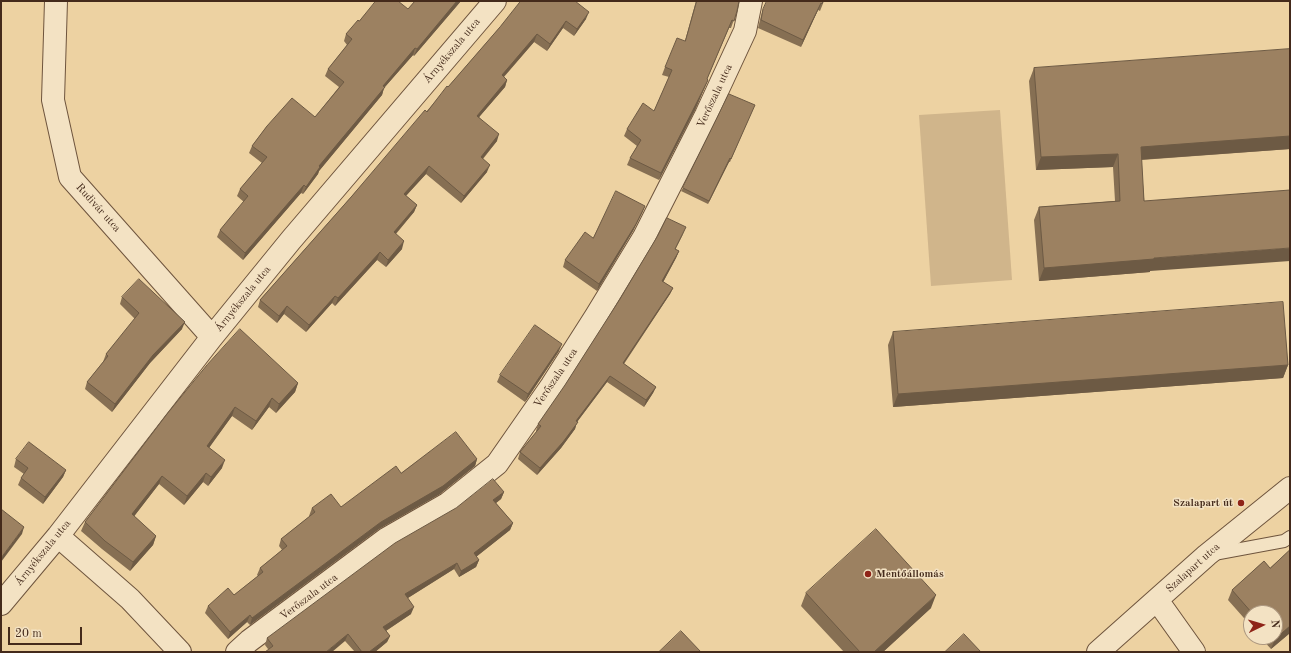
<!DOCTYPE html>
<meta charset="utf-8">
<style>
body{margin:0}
#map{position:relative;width:1291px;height:653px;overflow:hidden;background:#edd2a2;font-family:"Old Standard TT",serif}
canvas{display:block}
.frame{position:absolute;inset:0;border:2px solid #442a1b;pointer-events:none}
.north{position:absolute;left:1243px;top:605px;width:40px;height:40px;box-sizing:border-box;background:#f3e2c3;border:1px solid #ad9880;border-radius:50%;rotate:85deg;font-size:11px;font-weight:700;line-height:16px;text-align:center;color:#442a1b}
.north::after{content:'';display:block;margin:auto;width:14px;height:18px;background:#8f2418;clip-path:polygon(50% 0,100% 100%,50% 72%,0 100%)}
.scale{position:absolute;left:8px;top:627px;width:74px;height:18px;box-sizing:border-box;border:2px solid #442a1b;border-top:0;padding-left:5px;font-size:12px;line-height:14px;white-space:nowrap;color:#442a1b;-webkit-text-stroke:3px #f3e2c3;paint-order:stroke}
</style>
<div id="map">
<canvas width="1291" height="653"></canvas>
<div class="frame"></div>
<div class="north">N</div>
<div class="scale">20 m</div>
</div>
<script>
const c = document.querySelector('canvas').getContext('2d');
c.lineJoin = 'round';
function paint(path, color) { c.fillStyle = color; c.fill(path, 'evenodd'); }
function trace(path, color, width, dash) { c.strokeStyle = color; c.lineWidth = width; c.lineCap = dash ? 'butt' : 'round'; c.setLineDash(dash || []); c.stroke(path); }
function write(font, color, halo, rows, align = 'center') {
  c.font = font + ' "Old Standard TT",serif'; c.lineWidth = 3; c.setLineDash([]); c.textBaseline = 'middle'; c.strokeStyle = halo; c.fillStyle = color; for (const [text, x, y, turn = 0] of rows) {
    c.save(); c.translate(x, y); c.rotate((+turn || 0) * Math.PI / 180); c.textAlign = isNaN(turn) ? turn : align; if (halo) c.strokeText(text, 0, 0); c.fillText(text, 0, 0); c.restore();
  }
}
paint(new Path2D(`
 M1000 110 1012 280 931 286 919 115Z`), '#d0b58b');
const service = new Path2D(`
 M1214 554 1284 541 1290 537`);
const minor = new Path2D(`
 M56 1 53 100 70 177 212 337
 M58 536 130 599 180 652
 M1157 600 1194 652
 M1 604 58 536 212 337 291 240 495 1
 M237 652 249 641 386 539 447 504 497 464 552 385 596 316 644 237 706 115 745 31 751 1
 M1098 652 1207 555 1290 488`);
trace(service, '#6e543d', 14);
trace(minor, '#6e543d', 24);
trace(service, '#f3e2c3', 12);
trace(minor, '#f3e2c3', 22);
paint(new Path2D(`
 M415 1H461L414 56 413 55 384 88 382 95 319 171 318 174 303 194 301 193 243 260 217 237 220 230 244 202 237 196 240 189 262 163 249 153 252 146 267 126 315 117 339 87 325 76 328 69 347 45 344 41 346 34 359 21 408 9Z
 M521 1 586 19 574 36 563 28 547 51 534 42 504 77 507 80 505 87 479 117 497 141 483 159 487 172 461 203 426 174 406 196 417 205 414 212 396 234 402 249 386 267 377 260 335 306 332 303 306 332 284 314 277 323 258 307 260 300 448 87 500 27Z
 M696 1 737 11 731 28H729L707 79 708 80 705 87 695 110 659 180 627 165 630 158 637 146 624 136 627 129 654 111 669 77 662 75 665 67 685 41Z
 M824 1 820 11 818 10 801 47 758 28 761 16 763 9Z
 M1290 49V149L1141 160 1150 271V272L1039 281 1034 220 1039 207 1115 201 1113 167 1036 170 1029 81 1034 68Z
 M753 109 730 162H729L708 204 681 191 683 188Z
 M645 206 642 213 633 231 597 291 563 267 565 260Z
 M683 234 675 249 679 251 676 258 663 282 673 288 670 294 624 364 656 387 653 393 644 407 607 382 577 422 575 429 561 448 537 475 518 459 520 452 537 431H536L538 424Z
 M122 297 182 329 150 363 112 412 85 389 87 382 103 362 106 354 135 319 120 304Z
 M893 332 1288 365 1283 378 893 407 888 345Z
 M559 351 525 402 497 382 500 375Z
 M298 383 295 392 276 413 269 407 252 430 232 416 209 447 222 468 208 486 203 482 184 505 159 484 134 516 156 536 153 545 130 571 102 549 81 531 85 522 167 414Z
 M16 459 66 470 63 477 43 504 18 485 21 478 24 474 14 467Z
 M477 459 475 466 440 494 379 529 250 625 247 622 228 639 205 613 208 606 234 595 258 576 257 575 260 568 282 550 279 546 281 539 310 516H309L312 508 341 507 401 473Z
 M504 492 501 499 496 503 513 523 510 530 476 557 479 560 476 567 459 577 454 569 408 598 411 614 386 631 390 636 387 642 375 652H355L345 641 268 649 265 645 267 638Z
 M1290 550V633L1271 649 1260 637H1275V613H1251V626L1228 600 1232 590 1264 561 1270 568Z
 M806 593 931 608 883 652H844L801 606Z`), '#866f53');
paint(new Path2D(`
 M457 1H461L414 56 417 49Z
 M821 3 818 10 801 47 803 40Z
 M589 12 586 19 574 36 577 29Z
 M566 21 563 28 547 51 550 44Z
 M537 34 534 42 499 82 502 75Z
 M415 48 413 55 384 88 382 95 319 171 318 174 303 194 306 187 319 166 383 86Z
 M507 80 505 87 474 123 477 116Z
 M708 80 705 87 695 110 659 180 661 173Z
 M499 134 497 141 478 164 481 157Z
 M1290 136V149L1136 160 1141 147Z
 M1118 154 1113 167 1036 170 1041 157Z
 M730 158 729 162 708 204 709 201Z
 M490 165 487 172 461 203 464 196Z
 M429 166 426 174 401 201 404 194Z
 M304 185 301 193 243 260 245 253Z
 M417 205 414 212 391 239 394 232Z
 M645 206 642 213 633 231 597 291 599 284Z
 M686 227 683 234 672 256 675 249Z
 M404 241 402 249 386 267 388 260Z
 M1290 248V261L1150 271V272L1039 281 1044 268 1154 258Z
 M679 251 676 258 660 288 662 281Z
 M380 252 377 260 335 306 338 298Z
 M673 288 670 294 620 369 623 363Z
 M335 296 332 303 306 332 309 325Z
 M287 306 284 314 277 323 279 316Z
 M185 322 182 329 150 363 112 412 115 404 153 355Z
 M562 344 559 351 525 402 528 394Z
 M1288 365 1283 378 893 407 898 394Z
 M610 376 607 382 577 422 575 429 561 448 537 475 540 468Z
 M298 383 295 392 276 413 279 404Z
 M656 387 653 393 644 407 646 400Z
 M272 398 269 407 252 430 256 421Z
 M235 407 232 416 204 455 207 446Z
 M477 459 475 466 440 494 379 529 250 625 252 618 381 522Z
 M225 460 222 468 208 486 211 477Z
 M66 470 63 477 43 504 45 497Z
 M206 473 203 482 184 505 187 496Z
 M162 476 159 484 129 523 132 514Z
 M504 492 501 499 491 507 493 500Z
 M513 523 510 530 472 560 474 553Z
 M24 527 22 534 1 562V558Z
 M156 536 153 545 130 571 133 562Z
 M479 560 476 567 459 577 461 571Z
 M457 563 454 569 403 601 405 594Z
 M936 595 931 608 883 652H874Z
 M414 607 411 614 381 634 383 627Z
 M250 615 247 622 228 639 230 632Z
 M1290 626V633L1271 649 1275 639Z
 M348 634 345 641 332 652H326Z
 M390 636 387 642 375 652H369Z`), '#6d5a44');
const building = new Path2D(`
 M376 1H398L408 9 415 1H457L417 49 415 48 383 86 385 87 319 166 320 167 306 187 304 185 245 253 220 230 248 196 240 189 267 157 252 146 267 126 292 98 315 117 344 82 328 69 352 39 346 34 358 20 359 21Z
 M521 1H575L589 12 577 29 566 21 550 44 537 34 502 75 507 80 477 116 499 134 481 157 490 165 464 196 429 166 404 194 417 205 394 232 404 241 388 260 380 252 338 298 335 296 309 325 287 306 279 316 260 300 352 196 425 110 427 112 447 86 448 87 500 27Z
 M697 1H739L737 11 734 21 732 20 707 79 708 80 697 102 661 173 630 158 641 140 627 129 643 103 654 111 672 70 665 67 677 38 685 41Z
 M767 1H823L822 4 821 3 803 40 761 20 763 9Z
 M1290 49V136L1141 147 1144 201 1290 190V248L1154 258V259L1044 268 1039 207 1120 201 1118 154 1041 157 1034 68Z
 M729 94 755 105 731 159 730 158 709 201 683 188Z
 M616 191 645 206 636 224 599 284 565 260 585 232 593 238Z
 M667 218 686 227 675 249 679 251 662 281 673 288 623 363 656 387 646 400 610 376 576 421 578 422 563 442 540 468 520 452 541 426 538 424 565 385 620 299 657 237Z
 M139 279 185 322 153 355 115 404 87 382 108 356 106 354 139 313 122 297Z
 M1283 302 1288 365 898 394 893 332Z
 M535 325 562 344 528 394 500 375Z
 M240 329 298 383 279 404 272 398 256 421 235 407 207 446 225 460 211 477 206 473 187 496 162 476 132 514 156 536 133 562 105 541 85 522 167 414 207 365Z
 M456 432 477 459 443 486 381 522 252 618 250 615 230 632 208 606 228 588 234 595 263 572 260 568 287 546 281 539 315 512 312 508 331 494 341 507 396 466 401 473Z
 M29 442 66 470 45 497 21 478 28 468 16 459Z
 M493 479 504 492 493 500 513 523 474 553 479 560 461 571 457 563 405 594 414 607 383 627 390 636 369 652H362L348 634 326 652H265L273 646 267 638 395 543 456 508Z
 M1 509 24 527 1 558Z
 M876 529 936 595 874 652H860L806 593Z
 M1290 550V626L1275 639 1273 637H1275V613H1252L1232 590 1264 561 1270 568Z
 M681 631 701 652H659Z
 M964 634 981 652H945Z`);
paint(building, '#9c8161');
trace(building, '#6d5a44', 1);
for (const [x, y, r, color] of [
 [1241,503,4,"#8f2418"],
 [868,574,4,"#8f2418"]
]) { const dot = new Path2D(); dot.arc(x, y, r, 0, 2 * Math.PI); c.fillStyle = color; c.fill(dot); trace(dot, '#f3e2c3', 1.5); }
write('11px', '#442a1b', '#f3e2c3', [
 ["Árnyékszala utca",452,51,-50],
 ["Verőszala utca",715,96,-65],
 ["Rudivár utca",98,208,48],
 ["Árnyékszala utca",243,299,-51],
 ["Verőszala utca",556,378,-56],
 ["Árnyékszala utca",43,553,-51],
 ["Szalapart utca",1193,568,-42],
 ["Verőszala utca",309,597,-37]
]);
write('bold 11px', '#442a1b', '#f3e2c3', [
 ["Szalapart út",1233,503],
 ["Mentőállomás",876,574,"left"]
], 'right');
</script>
